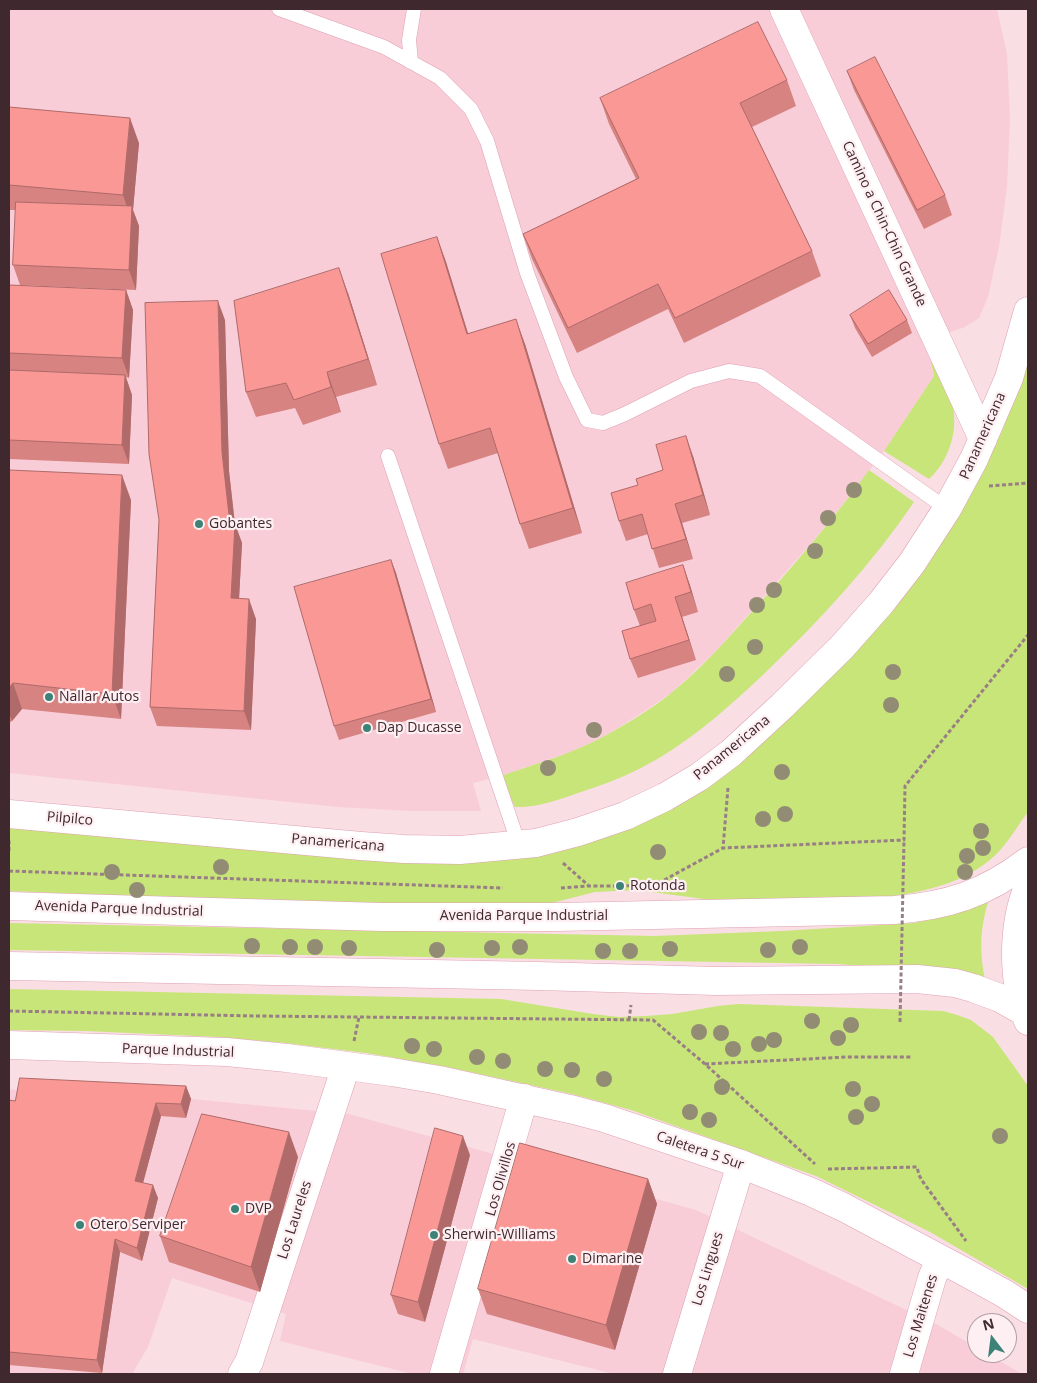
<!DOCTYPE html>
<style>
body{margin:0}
#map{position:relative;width:1037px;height:1383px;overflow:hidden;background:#f9dee4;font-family:"Open Sans",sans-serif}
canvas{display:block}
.frame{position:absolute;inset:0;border:10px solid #40282f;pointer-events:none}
.north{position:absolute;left:967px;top:1313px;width:50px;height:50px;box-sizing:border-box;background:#fdeff2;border:1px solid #b19fa4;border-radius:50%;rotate:345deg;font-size:14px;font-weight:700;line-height:20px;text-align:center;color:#40282f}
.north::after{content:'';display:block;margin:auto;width:18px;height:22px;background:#3d8277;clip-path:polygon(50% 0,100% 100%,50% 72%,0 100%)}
</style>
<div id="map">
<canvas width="1037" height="1383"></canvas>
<div class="frame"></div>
<div class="north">N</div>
</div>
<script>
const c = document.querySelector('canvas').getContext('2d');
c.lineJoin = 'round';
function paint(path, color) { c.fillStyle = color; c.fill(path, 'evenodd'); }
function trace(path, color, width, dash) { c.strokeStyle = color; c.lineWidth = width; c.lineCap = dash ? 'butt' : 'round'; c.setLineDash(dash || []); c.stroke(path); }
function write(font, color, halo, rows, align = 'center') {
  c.font = font + ' "Open Sans",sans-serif'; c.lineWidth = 4.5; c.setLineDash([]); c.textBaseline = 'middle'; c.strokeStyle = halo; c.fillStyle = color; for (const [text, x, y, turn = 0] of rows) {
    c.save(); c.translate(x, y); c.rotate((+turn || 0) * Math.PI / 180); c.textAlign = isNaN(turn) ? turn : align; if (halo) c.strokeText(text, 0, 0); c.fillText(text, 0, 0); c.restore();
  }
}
paint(new Path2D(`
 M9 9H770L933 356 930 357 934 376 884 451 856 488 814 540 716 651 671 693 648 709 603 737 576 750 501 776 473 783 481 811H410L338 807 9 773Z
 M795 9H997L1007 54 1010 118 1007 187 999 247 988 297 979 318 965 327 943 335Z
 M9 1089 25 1091 191 1099 349 1114 696 1210 938 1325 977 1348V1353H986L1022 1374H614L473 1339 463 1374H413L280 1341 286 1314 172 1278 148 1347 132 1374H9Z`), '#f9cdd8');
paint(new Path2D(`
 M1028 349V812C1020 822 1014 833 1006 843 978 880 930 891 887 897L711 900 637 890 595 892 540 906 295 903 9 891V827L418 861 708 783 983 471 1003 429Z
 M930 357C938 373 950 390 953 407 958 433 948 462 929 479L884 451 934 376Z
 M869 470 914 502C872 564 821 619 767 671 729 707 688 744 641 768 621 778 600 786 578 793 558 800 537 808 515 807L501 776C535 764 571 754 603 737 626 724 650 710 670 694 706 665 735 630 766 596 802 556 837 514 869 470Z
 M989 898C980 928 979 950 985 980L889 968 838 964 9 950V923L654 936 782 931 914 923 940 917Z
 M9 989 501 999 593 1014 619 1017 646 1016 672 1014 718 1006 738 1004 943 1011 957 1015 971 1020 993 1037 1028 1086V1289L930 1232 816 1176 631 1110 572 1094 447 1067 366 1053 285 1043 218 1037 85 1031 9 1030Z`), '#c8e579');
const service = new Path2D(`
 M279 9 384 47 440 78 471 109 487 141 527 273 566 377 587 420 603 423 625 414 691 381 729 371 760 376 947 509
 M411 62 409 40 414 9
 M388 456 519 845`);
const minor = new Path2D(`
 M784 9 983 439
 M9 814 361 846 404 849 460 850 536 843 578 832 625 816 665 797 699 777 731 753 782 706 842 647 881 603 912 563 947 509 974 459 1009 378 1028 311
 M9 1045 227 1052 287 1058 392 1072 439 1080 574 1110 604 1118 741 1164 811 1192 843 1207 965 1272 1005 1294 1028 1309
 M242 1374 249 1362 346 1066
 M444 1374 524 1098
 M677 1374 741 1164
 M904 1374 932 1278 940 1259`);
const trunk = new Path2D(`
 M1028 887C1012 926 1012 982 1028 1021
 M9 906 382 917H557L894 910C947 906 985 894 1028 861
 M9 966 538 976 716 981 917 979 955 983 973 988 1000 998 1025 1012`);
trace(service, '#dfa1b2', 15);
trace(minor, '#dfa1b2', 29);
trace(trunk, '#dfa1b2', 29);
trace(new Path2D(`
 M989 486 1028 483
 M728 788 723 848 904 840 905 786 1028 635
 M9 851V839
 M563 863 588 885
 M9 871 503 888
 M620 886 655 885 723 848
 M561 888 588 886H620
 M9 1011 257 1016 653 1020 705 1064 815 1164
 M629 1020 631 1005
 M354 1041 359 1017
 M705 1064 847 1057H911
 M828 1169 917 1167 919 1175 923 1182 966 1241`), '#987f85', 3, [4, 2.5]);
trace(service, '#fff', 14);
trace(minor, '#fff', 28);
trace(trunk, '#fff', 28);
trace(new Path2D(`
 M900 1022 904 840`), '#987f85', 3, [4, 2.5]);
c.fillStyle = '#928c75';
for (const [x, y] of [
 [854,490],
 [828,518],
 [815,551],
 [774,590],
 [757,605],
 [755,647],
 [893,672],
 [727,674],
 [891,705],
 [594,730],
 [548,768],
 [782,772],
 [785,814],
 [763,819],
 [981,831],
 [983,848],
 [658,852],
 [967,856],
 [221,867],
 [112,872],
 [965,872],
 [137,890],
 [252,946],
 [290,947],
 [315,947],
 [520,947],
 [800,947],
 [349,948],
 [492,948],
 [670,949],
 [437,950],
 [768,950],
 [603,951],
 [630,951],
 [812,1021],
 [851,1025],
 [699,1032],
 [721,1033],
 [838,1038],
 [774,1040],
 [759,1044],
 [412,1046],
 [434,1049],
 [733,1049],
 [477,1057],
 [503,1061],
 [545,1069],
 [572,1070],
 [604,1079],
 [722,1087],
 [853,1089],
 [872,1104],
 [690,1112],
 [856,1117],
 [709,1120],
 [1000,1136]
]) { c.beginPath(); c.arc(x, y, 8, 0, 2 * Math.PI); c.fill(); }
paint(new Path2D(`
 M847 71 945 195 952 215 924 229 854 90Z
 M787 80 796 106 752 127 812 251 821 276 684 343 668 309 577 353 532 259 523 234 636 179 609 124 600 98Z
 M9 107 139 143 133 210 139 226 136 290 20 285 13 265 16 210H9Z
 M437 237 446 262 468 334 525 344 582 533 529 549 520 524 498 453 448 469 439 444Z
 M9 285 126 290 133 310 129 378 126 377 132 395 129 464 9 459Z
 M348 293 377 385 336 397 341 412 303 425 295 408 256 417 246 392Z
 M850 315 907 320 912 333 872 357 855 328Z
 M225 320 229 471 235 524 242 543 239 599 256 619 251 730 157 726 150 707 159 520Z
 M693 456 710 515 682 523 693 559 659 568 648 534 626 541 619 521 638 485 663 470Z
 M9 470 131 500 121 719 22 709 12 721 9 723Z
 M391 560 396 573 436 712 339 740 334 726Z
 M683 565 698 612 682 617 696 660 638 678 630 659 640 626 634 610Z
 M186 1086 191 1099 186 1118 161 1116 143 1183 158 1198 142 1261 120 1252 102 1373 9 1365V1100L15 1101Z
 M470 1155 425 1322 398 1314 391 1295Z
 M298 1157 260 1292 169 1262 160 1236Z
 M648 1179 657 1204 615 1350 487 1314 478 1289Z`), '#d78381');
paint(new Path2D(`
 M130 118 139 143 133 210 139 226 136 290 129 270 131 218 123 195Z
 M437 237 446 262 476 359 467 334Z
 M339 268 348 293 377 385 368 359Z
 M126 290 133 310 129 378 122 358Z
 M218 301 225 320 229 471 235 525V524L242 543 238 618 231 598 230 524 222 452Z
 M516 319 525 344 582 533 573 508Z
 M327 372 336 397 341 412 331 387Z
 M125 375 132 395 129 464 122 445Z
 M686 436 693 456 710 515 703 495Z
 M122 475 131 500 121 719 112 694Z
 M675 504 682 523 693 559 686 539Z
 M391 560 396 573 436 712 431 699Z
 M683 565 690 585 698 612 691 592Z
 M675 597 682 617 696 660 689 640Z
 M249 599 256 619 251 730 244 711Z
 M13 683 22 709 12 721 9 713V688Z
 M186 1086 191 1099 186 1118 181 1104Z
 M156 1103 161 1116 140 1194 135 1181Z
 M289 1132 298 1157 260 1292 251 1267Z
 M463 1136 470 1155 425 1322 418 1302Z
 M648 1179 657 1204 615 1350 606 1325Z
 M153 1185 158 1198 142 1261 137 1248Z
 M115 1239 120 1252 102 1373 97 1360Z`), '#af6a69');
const building = new Path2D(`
 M758 22 787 80 740 103 812 251 675 318 658 284 568 328 523 234 639 178 600 98Z
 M875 57 945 195 917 210 847 71Z
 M9 107 130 118 123 195 9 185Z
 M16 202 132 206 129 270 13 265Z
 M437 237 467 334 516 319 573 508 520 524 490 428 439 444 381 254Z
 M339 268 368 359 327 372 331 387 294 400 286 383 246 392 234 301Z
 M9 285 126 290 122 358 9 353Z
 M889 290 907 320 868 344 850 315Z
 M218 301 222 452 230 524H235L231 598 249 599 244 711 150 707 159 520 149 454 145 303Z
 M9 370 125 375 122 445 9 440Z
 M686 436 703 495 675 504 686 539 652 549 642 514 619 521 611 493 638 485 636 479 663 470 656 445Z
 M9 470 122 475 112 694 13 683 9 688Z
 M391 560 431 699 334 726 294 587Z
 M683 565 691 592 675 597 689 640 630 659 622 631 656 621 651 604 634 610 626 583Z
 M20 1078 186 1086 181 1104 156 1103 135 1181 153 1185 137 1248 115 1239 97 1360 9 1352V1100L15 1101Z
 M202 1114 289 1132 251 1267 160 1236Z
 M435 1128 463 1136 418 1302 391 1295Z
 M520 1143 648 1179 606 1325 478 1289Z`);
paint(building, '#fa9896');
trace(building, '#af6a69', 1);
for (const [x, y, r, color] of [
 [199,524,5,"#3d8277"],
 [49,697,5,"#3d8277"],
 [367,728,5,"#3d8277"],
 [620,886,5,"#3d8277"],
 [235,1209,5,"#3d8277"],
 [80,1225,5,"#3d8277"],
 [434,1235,5,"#3d8277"],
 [572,1259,5,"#3d8277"]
]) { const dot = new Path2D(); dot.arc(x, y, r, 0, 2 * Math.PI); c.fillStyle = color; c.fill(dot); trace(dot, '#fdeff2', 2); }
write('14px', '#40282f', '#fdeff2', [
 ["Camino a Chin-Chin Grande",884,224,65],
 ["Panamericana",983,436,-66],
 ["Panamericana",732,748,-39],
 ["Pilpilco",70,819,5],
 ["Panamericana",338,843,5],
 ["Avenida Parque Industrial",119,909,2],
 ["Avenida Parque Industrial",524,916],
 ["Parque Industrial",178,1051,2],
 ["Caletera 5 Sur",700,1151,19],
 ["Los Olivillos",501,1179,-74],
 ["Los Laureles",295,1220,-72],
 ["Los Lingues",708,1269,-73],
 ["Los Maitenes",921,1316,-73]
]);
write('14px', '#40282f', '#fdeff2', [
 ["Gobantes",209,524],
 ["Nallar Autos",59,697],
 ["Dap Ducasse",377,728],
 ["Rotonda",630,886],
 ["DVP",245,1209],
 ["Otero Serviper",90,1225],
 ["Sherwin-Williams",444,1235],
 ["Dimarine",582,1259]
], 'left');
</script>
